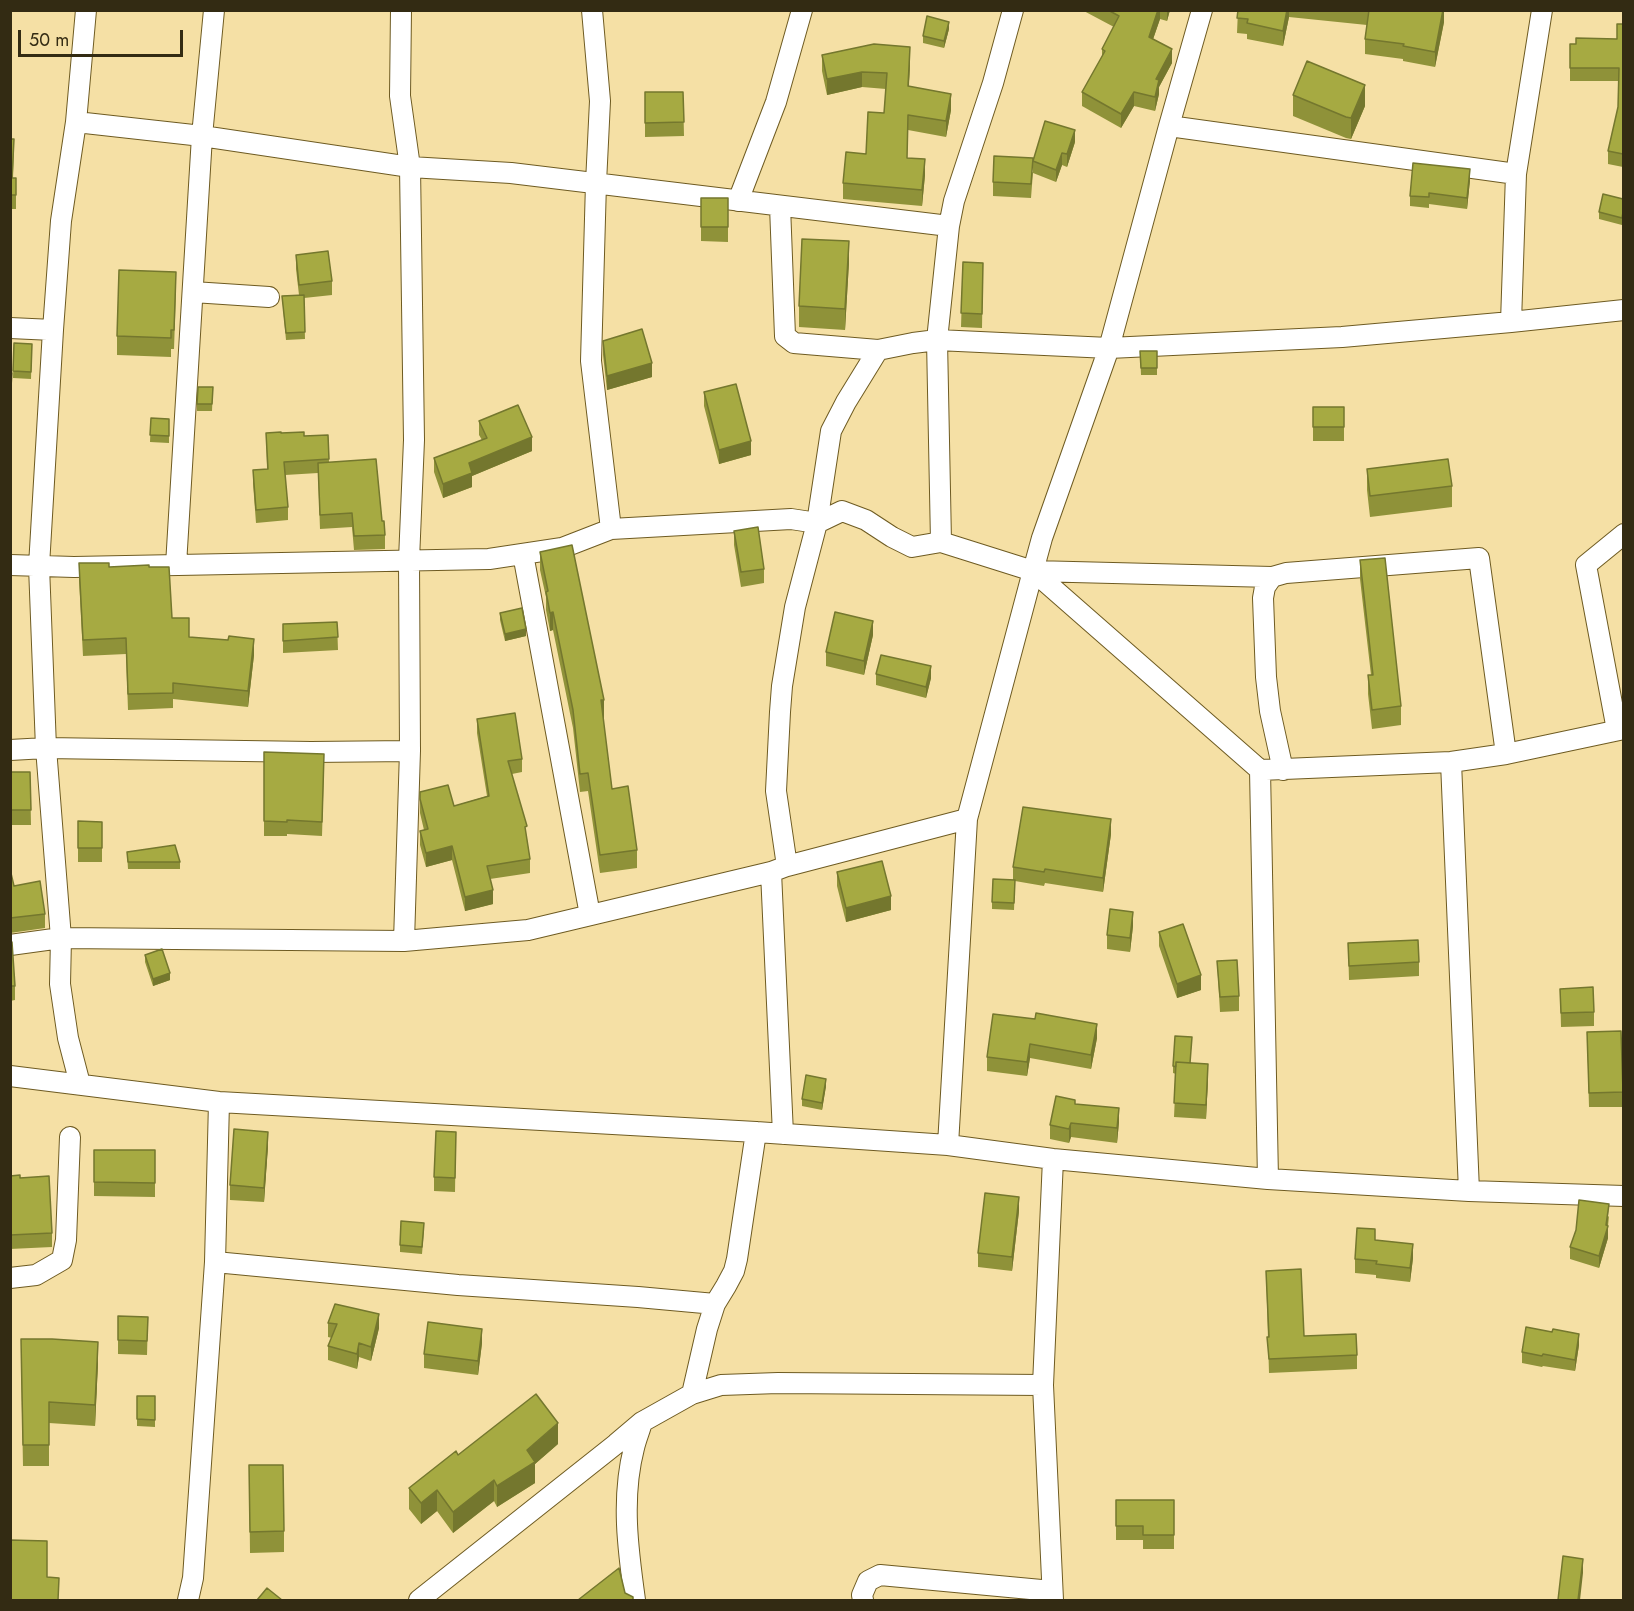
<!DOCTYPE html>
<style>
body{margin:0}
#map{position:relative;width:1634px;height:1611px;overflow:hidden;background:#f5e0a5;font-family:Jost,sans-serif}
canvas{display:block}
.frame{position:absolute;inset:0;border:12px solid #332b13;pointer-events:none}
.scale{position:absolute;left:18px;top:30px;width:165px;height:27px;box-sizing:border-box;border:3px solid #332b13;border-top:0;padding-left:8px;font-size:18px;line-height:21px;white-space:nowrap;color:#332b13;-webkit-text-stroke:4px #f5e0a5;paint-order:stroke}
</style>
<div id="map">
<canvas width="1634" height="1611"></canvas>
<div class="frame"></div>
<div class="scale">50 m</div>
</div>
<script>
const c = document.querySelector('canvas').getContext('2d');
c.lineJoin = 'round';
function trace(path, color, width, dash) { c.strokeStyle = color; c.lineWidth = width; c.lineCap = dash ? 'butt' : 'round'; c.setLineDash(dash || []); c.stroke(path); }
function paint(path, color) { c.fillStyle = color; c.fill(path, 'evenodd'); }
const minor = new Path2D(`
 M401 10 400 96 410 167 414 440 409 560 410 751 404 941
 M592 10 600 101 596 183 591 361 611 529
 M76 122 202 136 410 167 511 173 949 226
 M1169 126 1516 174
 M738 201 776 102 802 10
 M780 206 785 336 794 343 878 350 913 343 937 340 1109 348 1342 337 1511 322 1624 310
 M193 292 269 297
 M1511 322 1516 174 1542 10
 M10 328 53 330
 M941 542 937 340 949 226 954 201 993 83 1013 10
 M523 554 590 915
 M10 565 74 567 489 559 562 548 611 529 791 519 817 523 842 511 866 520 892 537 912 547 941 542 1033 571 1042 538 1109 348 1169 126 1202 10
 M176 565 202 136 214 10
 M1033 571 1260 770 1451 762 1506 754 1624 729
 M1033 571 1272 577
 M1617 730 1586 565 1624 534
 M10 750 46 748 311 752 410 751
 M1451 762 1469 1191
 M1260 770 1268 1179
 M1283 770 1270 711 1266 677 1263 598 1265 587 1272 577 1286 573 1479 558 1506 754
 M787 866 776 791 780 712 782 686 795 607 817 523 831 431 846 402 878 350
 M771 872 783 1134
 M10 945 61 938 404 941 528 930 771 872 787 866 967 819
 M10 1076 219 1102 756 1132 948 1145 1053 1159 1268 1179 1469 1191 1624 1196
 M80 1084 68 1038 60 984 61 938 46 748 39 566 53 330 61 221 76 122 86 10
 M948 1145 967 819 1033 571
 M1053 1159 1043 1385 1053 1600
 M215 1262 458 1285 638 1297 715 1304
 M10 1278 36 1275 62 1260 66 1240 70 1137
 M692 1394 707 1329 715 1304 726 1286 734 1271 737 1259 756 1132
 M188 1600 193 1578 215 1262 219 1102
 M419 1600 616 1444 642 1422 692 1394 721 1385 778 1383 1043 1385
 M635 1600C628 1550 621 1498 634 1448 636 1439 640 1430 642 1422
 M863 1600 862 1595 868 1581 880 1575 1052 1591`);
trace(minor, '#6e5b22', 22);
trace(minor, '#fff', 20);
paint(new Path2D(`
 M1082 10H1170L1167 21 1160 19 1153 39 1172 63 1159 87V94L1155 111 1134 106 1121 128 1082 106V92L1102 57V49L1114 27Z
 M1238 10H1444V22L1435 67 1403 61V59L1365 54V39L1367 25 1289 17 1283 46 1247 39V34L1237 33Z
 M1623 24V167L1608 164V151L1618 107V81H1570V44H1576L1617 39Z
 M949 29 944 48 923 43V36Z
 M822 55 910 62 909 86 951 110 946 137 908 130 907 158 925 175 922 206 843 199V183L866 154 884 113 886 89 862 87 827 95 822 71Z
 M645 92H683L684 136 645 137Z
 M1293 95 1365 106 1351 139 1346 138 1293 116Z
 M10 139 14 153 13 178H16V209H10Z
 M1075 142 1067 167 1062 165 1056 182 1033 173V161Z
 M1033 172 1031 198 993 196V182Z
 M1470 180 1467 209 1429 204V208L1410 206V196Z
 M701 198H728V242L701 241Z
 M1623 199 1622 225 1599 219V212Z
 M296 255 332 281V295L304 298 305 339 286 340 282 296 299 295 296 269Z
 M849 262 845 330 799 327V306Z
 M963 262 983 263 982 328 961 327Z
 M176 291 174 349H171V357L117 355V336Z
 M603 341 652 377 607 390 603 355Z
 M14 343 32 344 31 379 13 378Z
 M1140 351H1157V375H1141Z
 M213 387 212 411H197V404Z
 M704 392 751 455 719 464 704 406Z
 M1313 407H1344V441H1313Z
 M151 418 169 419V443L150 442Z
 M479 421 532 451 472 476V487L443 498 434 472V458L482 440 479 435Z
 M266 433H281L304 436 328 435 329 462 382 521 385 535V549L354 550 352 527 320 529 318 473 285 475 288 507V520L256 523 253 483V470L267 469Z
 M1367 469 1452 486V507L1370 517 1367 490Z
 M734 531 764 569V583L741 587 734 545Z
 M540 552 604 718H603L612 789 637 850V868L600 873 588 791 580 792 573 728 553 630 550 631 546 610V597L540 570Z
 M1360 560 1401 706V725L1372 729 1368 694V675H1371L1360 579Z
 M79 563 109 567H149L172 618 189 637 254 655 248 707 173 699V708L128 710 126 654 83 656 79 579Z
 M500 613 526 636 505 641 500 620Z
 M337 622 338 650 283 653V624Z
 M873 635 864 675 826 666V652Z
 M876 674 931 678 926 698 876 685Z
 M477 719 522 759V772L512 774 527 839 530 859V873L490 879 493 904 465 911 452 860 426 867 420 845V831L424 830 420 813V792L454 806 487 796 477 733Z
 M264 752 324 768 322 836 287 834V836H264Z
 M10 772H30L31 825H10Z
 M78 821 102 822V862H78Z
 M1111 834 1103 892 1045 883 1044 886 1015 881 1014 910 992 909V902L1013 880V867Z
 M127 852 180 862V869H128Z
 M10 869 14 886 45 914V928L10 933Z
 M837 872 891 910 846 922 837 886Z
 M1133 926 1130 952 1107 949V935Z
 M1159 932 1201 990 1177 998 1159 946Z
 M10 942 15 986V1000L10 1001Z
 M1348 943 1419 962V976L1349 980Z
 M145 955 170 980 153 986 145 962Z
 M1217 961 1239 996V1011L1220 1012Z
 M1560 989 1594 1012V1026L1561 1027Z
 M993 1014 1097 1038 1091 1069 1030 1058 1027 1076 987 1071V1057Z
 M1621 1031 1623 1107H1589L1587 1032Z
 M1191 1063 1208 1078 1206 1119 1174 1117 1176 1074 1173 1073V1066Z
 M826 1086 822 1110 802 1106V1099Z
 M1075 1104 1119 1122 1117 1143 1071 1137 1069 1143 1050 1139V1125Z
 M456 1132 455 1192 434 1191V1177Z
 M268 1146 264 1202 230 1200V1185Z
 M94 1150H155V1197L94 1196Z
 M10 1176 20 1178 52 1233V1247L10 1249Z
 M1019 1211 1012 1271 978 1267V1253Z
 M1609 1216 1608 1226V1238L1599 1268 1570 1259V1247Z
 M424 1230 422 1254 400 1252V1245Z
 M1375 1240 1413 1258 1410 1282 1376 1278V1275L1355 1273V1259Z
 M1266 1271 1304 1336 1357 1355V1369L1269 1373Z
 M118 1316 148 1317 147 1355 118 1354Z
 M328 1323 379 1328 371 1361 359 1357 357 1369 328 1360V1346L332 1338 328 1337Z
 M482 1343 478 1375 424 1368V1354Z
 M1579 1345 1575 1371 1543 1366 1542 1367 1522 1363V1352Z
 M21 1360 98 1363 95 1426 49 1423V1466H23Z
 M137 1396H155V1427L137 1426Z
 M558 1444 535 1464V1483L497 1507 494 1501 453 1533 437 1511 421 1524 409 1509V1488L458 1455Z
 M249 1465 284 1531V1552L250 1553Z
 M1116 1500H1174V1549H1143V1540H1116Z`), '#8f9239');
paint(new Path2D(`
 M1158 10H1160V19L1149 51V37Z
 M1167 10H1170L1167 21Z
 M1287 10H1289V17L1283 46V31Z
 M1443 10H1444V22L1435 67V52Z
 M949 22V29L944 48V41Z
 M910 47V62L908 102V86Z
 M1172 49V63L1159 87V94L1155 111 1156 79Z
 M862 72V87L827 95V79Z
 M1365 85V106L1351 139V118Z
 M1134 92V106L1121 128V114Z
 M951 94V110L946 137V121Z
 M1075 130V142L1067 167V154Z
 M1062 153V165L1056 182V170Z
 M925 159V175L922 206V190Z
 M1470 169V180L1467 209V198Z
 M849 241V262L845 330V309Z
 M652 363V377L607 390V376Z
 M12 373V387L10 414V400Z
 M532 437V451L472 476V487L443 498V484L469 463Z
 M751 441V455L719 464V450Z
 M553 612V630L550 631V613Z
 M873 621V635L864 675V661Z
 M526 629V636L505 641V634Z
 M254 639V655L248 707V691Z
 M931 666V678L926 698V687Z
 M601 700H604V718H601Z
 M1111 819V834L1103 892V878Z
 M452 846V860L426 867V853Z
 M493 890V904L465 911V897Z
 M891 896V910L846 922V908Z
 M1133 912V926L1130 952V938Z
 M170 973V980L153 986V979Z
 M1201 975V990L1177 998V984Z
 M1097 1024V1038L1091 1069V1055Z
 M1030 1044V1058L1027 1076V1062Z
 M1208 1064V1078L1206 1119V1105Z
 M826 1079V1086L822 1110V1103Z
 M1119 1108V1122L1117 1143V1128Z
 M1071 1123V1137L1069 1143V1129Z
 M268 1132V1146L264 1202V1188Z
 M1019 1197V1211L1012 1271V1257Z
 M1609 1204 1607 1228 1608 1226V1238L1599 1268V1256L1606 1225Z
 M1413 1244V1258L1410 1282V1268Z
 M379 1314V1328L371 1361V1347Z
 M482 1329V1343L478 1375V1361Z
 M1579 1334V1345L1575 1371V1360Z
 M98 1342V1363L95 1426V1405Z
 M359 1343V1357L357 1369V1354Z
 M558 1423V1444L535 1464V1483L497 1507V1486L527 1450Z
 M494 1480V1501L453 1533V1512Z
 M437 1490V1511L421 1524V1503Z
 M1583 1559V1573L1580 1600H1578Z`), '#74772e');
const building = new Path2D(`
 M1108 10H1158L1149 37 1172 49 1156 79 1159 80 1155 97 1134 92 1121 114 1082 92 1105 51 1102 49 1119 16Z
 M1238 10H1287L1283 31 1247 23 1248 19 1237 18Z
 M1369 10H1443L1435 52 1403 46 1404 44 1365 39Z
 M927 16 949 22 944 41 923 36Z
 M1617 24H1623V154L1608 151 1618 107 1619 68H1570V44H1576V38L1617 39Z
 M874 44 910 47 908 86 951 94 946 121 908 115 907 158 925 159 922 190 843 183 846 152 866 154 868 112 884 113 887 73 862 72 827 79 822 55Z
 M1307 61 1365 85 1351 118 1346 117 1293 95Z
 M645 92H683L684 122 645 123Z
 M1045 121 1075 130 1067 154 1062 153 1056 170 1033 161Z
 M10 139H14L12 178H16V195H10Z
 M994 156 1033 158 1031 184 993 182Z
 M1413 163 1470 169 1467 198 1429 193V197L1410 196Z
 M1603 194 1623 199V212L1622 218 1599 212Z
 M701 198H728V227H701Z
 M802 239 849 241 845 309 799 306Z
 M328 251 332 281 299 285 296 255Z
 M963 262 983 263 982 314 961 313Z
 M119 270 176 272 174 330H171V338L117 336Z
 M304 295 305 332 286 333 282 296Z
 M642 329 652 363 607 376 603 341Z
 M14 343 32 344 31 372 13 371Z
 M1140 351H1157V368H1141Z
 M10 372 12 373 10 400Z
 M736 384 751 441 719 450 704 392Z
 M198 387H213L212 404H197Z
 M518 405 532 437 469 463 472 473 443 484 434 458 487 438 479 421Z
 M1313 407H1344V427H1313Z
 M151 418 169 419V436L150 435Z
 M281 432V433L304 432V436L328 435 329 459 284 462 288 507 256 510 253 470 268 469 266 433Z
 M376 459 382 521H384L385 535 354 536 352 513 320 515 318 463Z
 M1448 459 1452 486 1370 496 1367 469Z
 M758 527 764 569 741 572 734 531Z
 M572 545 604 700H601L612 789 628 786 637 850 600 855 588 773 580 774 573 710 553 612 550 613 546 592 548 591 540 552Z
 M1385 558 1401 706 1372 710 1368 675H1373L1360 560Z
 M79 563H109V567L149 565V567H169L172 618H189V637L228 640 229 636 254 639 248 691 173 683V693L128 694 126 638 83 640Z
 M522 608 526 629 505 634 500 613Z
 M835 612 873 621 864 661 826 652Z
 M337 622 338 637 283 641V624Z
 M881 655 931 666 926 687 876 674Z
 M515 713 522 759 508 761 527 826 525 827 530 859 487 866 493 890 465 897 452 846 426 853 420 831 428 829 420 799V792L448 785 454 806 489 796 477 719Z
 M264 752 324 754 322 822 287 820V822L264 821Z
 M10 772H30L31 810H10Z
 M1023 807 1111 819 1103 878 1045 869 1044 872 1013 867Z
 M78 821 102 822V848H78Z
 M175 845 180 862H128L127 852Z
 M882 861 891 896 846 908 837 872Z
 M10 869 14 886 40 881 45 914 10 918Z
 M993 879 1015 880 1014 903 992 902Z
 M1110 909 1133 912 1130 938 1107 935Z
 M1183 924 1201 975 1177 984 1159 932Z
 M1418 940 1419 962 1349 966 1348 943Z
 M10 942H12L15 986H10Z
 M162 949 170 973 153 979 145 955Z
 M1237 960 1239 996 1220 997 1217 961Z
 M1593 987 1594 1012 1561 1013 1560 989Z
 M1036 1013 1097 1024 1091 1055 1030 1044 1027 1062 987 1057 993 1014 1035 1019Z
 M1621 1031 1623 1092 1589 1093 1587 1032Z
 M1175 1036 1192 1037 1190 1063 1176 1062V1067L1173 1066Z
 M1176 1062 1208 1064 1206 1105 1174 1103Z
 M806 1075 826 1079 822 1103 802 1099Z
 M1056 1096 1075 1100V1104L1119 1108 1117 1128 1071 1123 1069 1129 1050 1125Z
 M234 1129 268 1132 264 1188 230 1185Z
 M436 1131 456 1132 455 1178 434 1177Z
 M94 1150H155V1183L94 1182Z
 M20 1175V1178L49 1176 52 1233 10 1235V1176Z
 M985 1193 1019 1197 1012 1257 978 1253Z
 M1579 1200 1609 1204 1606 1225 1608 1226 1599 1256 1570 1247 1576 1230Z
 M401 1221 424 1223 422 1247 400 1245Z
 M1357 1228 1375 1229V1240L1413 1244 1410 1268 1376 1264 1377 1261 1355 1259Z
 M1301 1269 1304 1336 1356 1334 1357 1355 1269 1359 1267 1337H1269L1266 1271Z
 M335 1304 379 1314 371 1347 359 1343 357 1354 328 1346 337 1324 328 1323Z
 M118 1316 148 1317 147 1341 118 1340Z
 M428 1322 482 1329 478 1361 424 1354Z
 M1526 1327 1552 1332 1553 1329 1579 1334 1575 1360 1543 1354 1542 1356 1522 1352Z
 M21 1339H52L98 1342 95 1405 49 1402V1445H23Z
 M536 1394 558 1423 527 1450 535 1462 497 1486 494 1480 453 1512 437 1490 421 1503 409 1488 456 1451 458 1455Z
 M137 1396H155V1420L137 1419Z
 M249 1465H283L284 1531 250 1532Z
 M1116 1500H1174V1535H1143V1526H1116Z
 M10 1540 47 1541V1577L59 1578 58 1600H10Z
 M1563 1556 1583 1559 1578 1600H1558Z
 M619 1568 625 1593 633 1597V1600H578Z
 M267 1588 282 1600H257Z`);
paint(building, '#a6aa42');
trace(building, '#74772e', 1.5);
</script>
